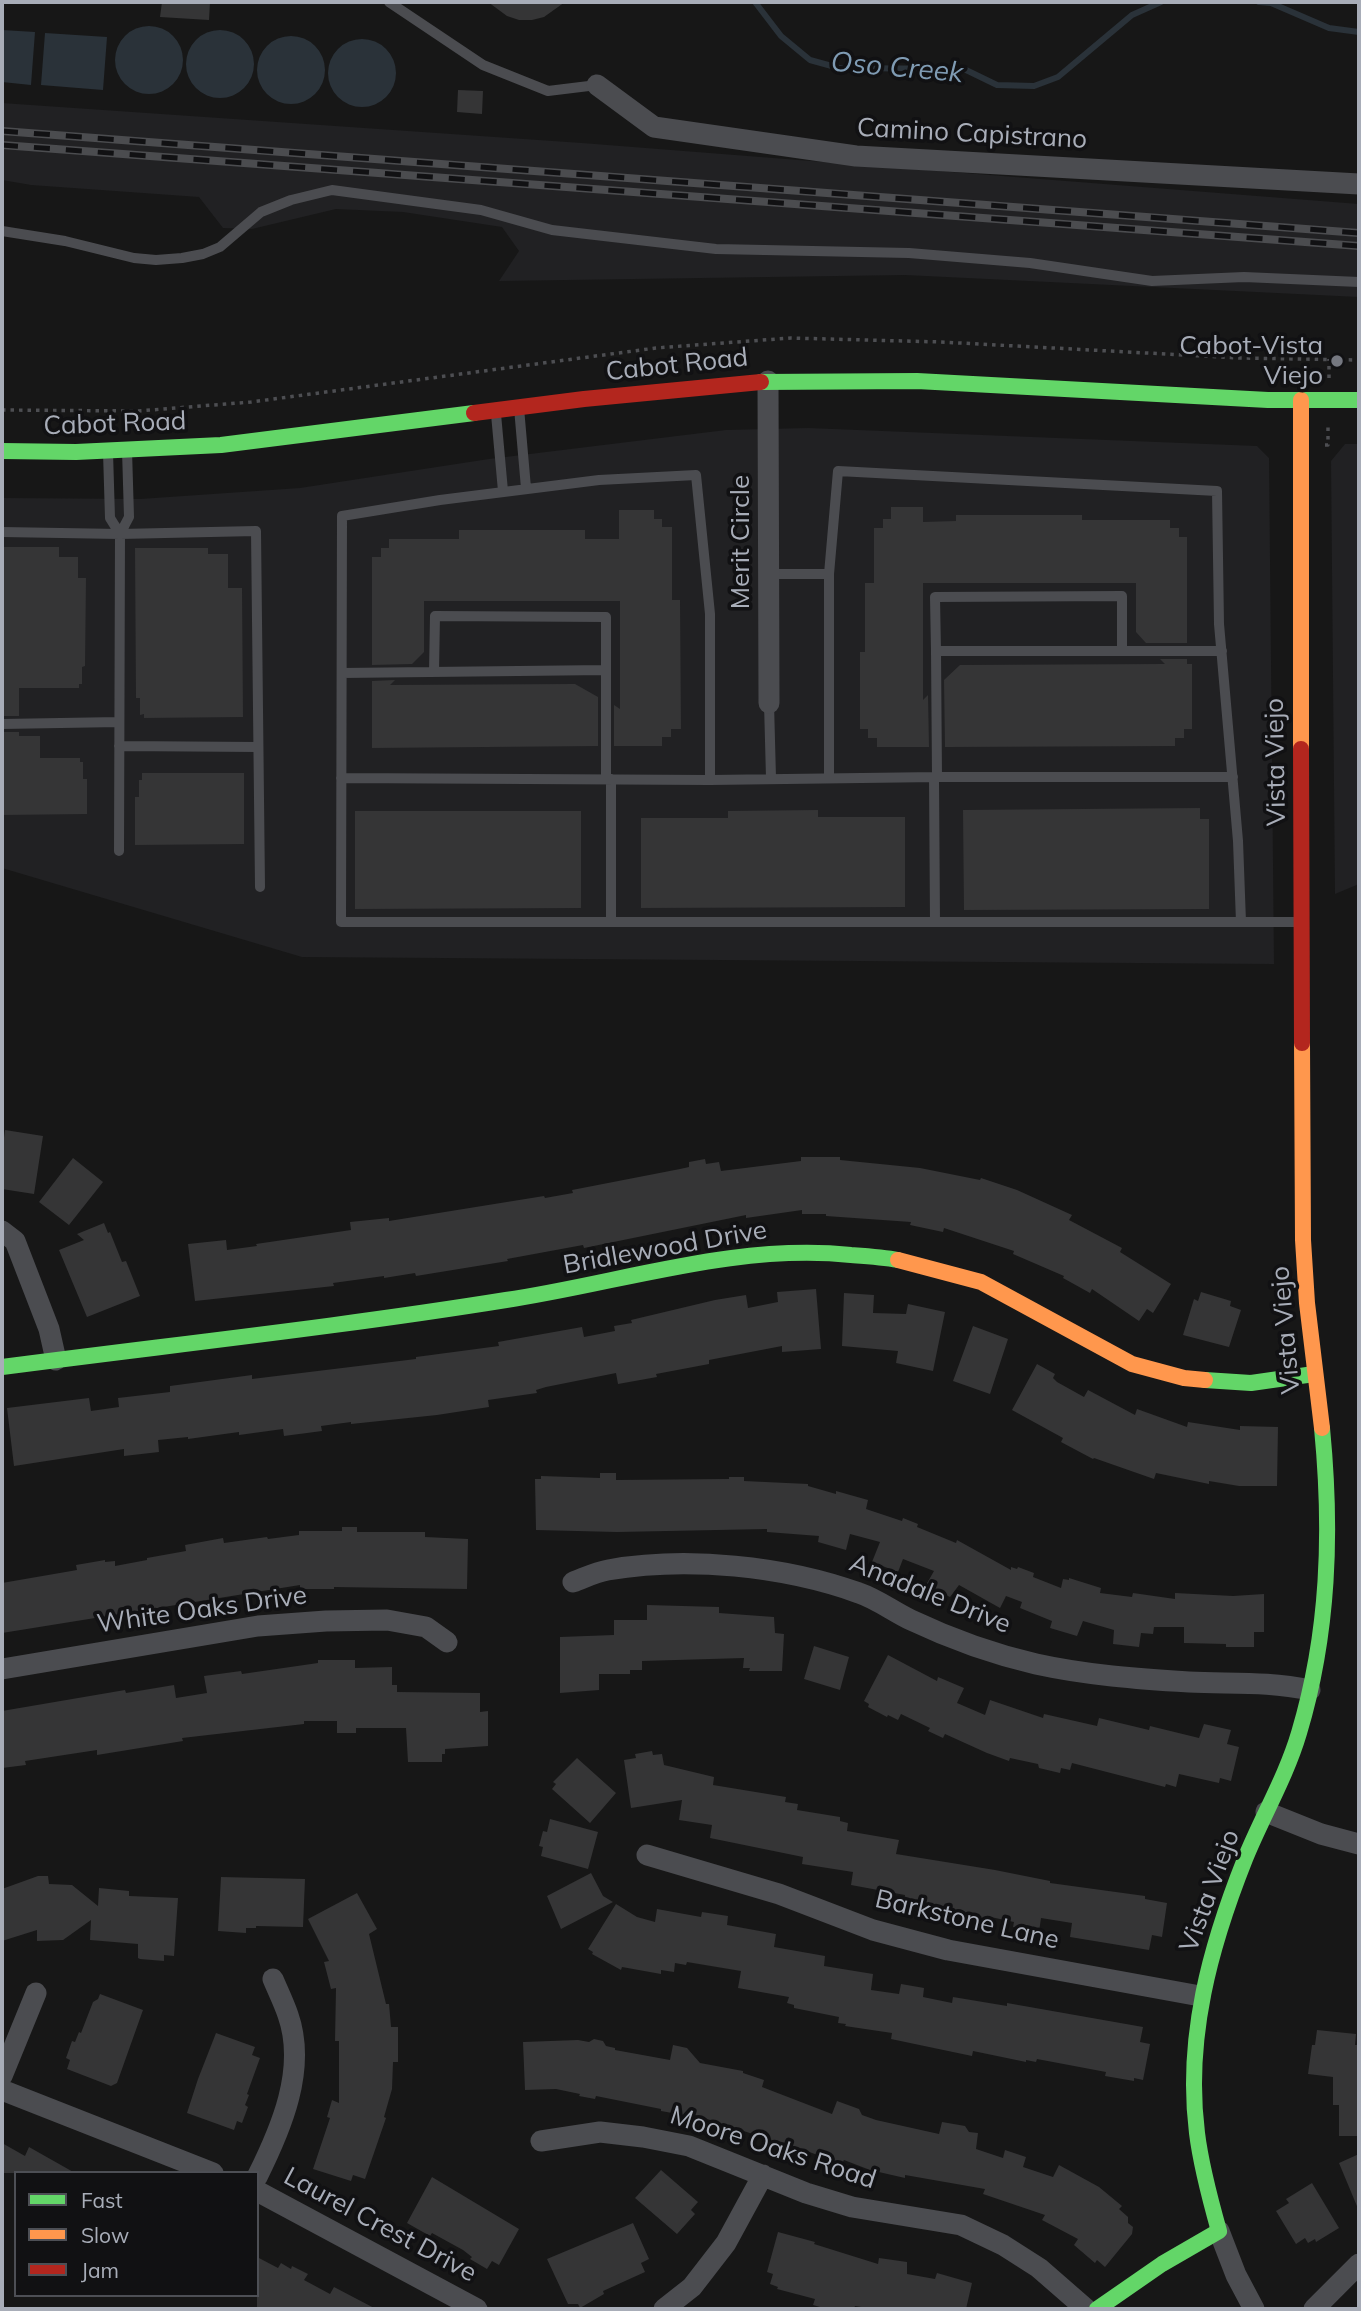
<!DOCTYPE html>
<style>
body{margin:0}
#map{position:relative;width:1361px;height:2311px;overflow:hidden;background:#171717;font-family:Mulish,sans-serif}
canvas{display:block}
.frame{position:absolute;inset:0;border:4px solid #a8adb8;pointer-events:none}
.legend{position:absolute;left:14px;top:2171px;width:245px;height:126px;box-sizing:border-box;background:#111113;border:2px solid #4d4f55;margin:0;padding:9px 12px;list-style:none;font-size:21px;color:#a8adb8}
.legend li{display:flex;align-items:center;gap:14px;height:35px}
.legend b{width:35px;border:2px solid #4d4f55}
</style>
<div id="map">
<canvas width="1361" height="2311"></canvas>
<div class="frame"></div>
<ul class="legend">
<li><b style="height:9px;background:#63d668"></b>Fast</li>
<li><b style="height:9px;background:#ff974d"></b>Slow</li>
<li><b style="height:9px;background:#b3261e"></b>Jam</li>
</ul>
</div>
<script>
const c = document.querySelector('canvas').getContext('2d');
c.lineJoin = 'round';
function paint(path, color) { c.fillStyle = color; c.fill(path, 'evenodd'); }
function trace(path, color, width, dash) { c.strokeStyle = color; c.lineWidth = width; c.lineCap = dash ? 'butt' : 'round'; c.setLineDash(dash || []); c.stroke(path); }
function write(font, color, halo, rows, align = 'center') {
  c.font = font + ' Mulish,sans-serif'; c.lineWidth = 7; c.setLineDash([]); c.textBaseline = 'middle'; c.strokeStyle = halo; c.fillStyle = color; for (const [text, x, y, turn = 0] of rows) {
    c.save(); c.translate(x, y); c.rotate((+turn || 0) * Math.PI / 180); c.textAlign = isNaN(turn) ? turn : align; if (halo) c.strokeText(text, 0, 0); c.fillText(text, 0, 0); c.restore();
  }
}
paint(new Path2D(`
 M2 103 582 143 1359 204V297L905 275 499 281 519 251 502 227 403 212 336 209 252 229 223 228 199 197 31 185 2 180Z
 M808 428 1257 446 1269 458 1274 964 302 957 2 868V498L140 499 300 488 489 459 726 430Z
 M1345 444H1359V884L1335 894 1331 461Z`), '#212123');
paint(new Path2D(`
 M115 60a34 34 0 1 1 68 0a34 34 0 1 1-68 0Z
 M2 30 35 32 31 85 2 82Z
 M186 64a34 34 0 1 1 68 0a34 34 0 1 1-68 0Z
 M45 33 107 37 103 90 41 85Z
 M257 70a34 34 0 1 1 68 0a34 34 0 1 1-68 0Z
 M328 73a34 34 0 1 1 68 0a34 34 0 1 1-68 0Z`), '#2a3239');
trace(new Path2D(`
 M755 2 781 36 810 60 839 68 964 69 997 85 1034 86 1058 77 1132 15 1161 2
 M1259 2 1271 3 1329 28 1359 32`), '#2a3239', 6);
paint(new Path2D(`
 M162 2H210L209 20 160 17Z
 M488 2H565L544 17 532 20H519L507 16Z
 M458 90 483 91 482 114 457 112Z
 M891 507H923V522L956 521V515H1082V520H1170V528H1179V537H1187V643H1146L1136 632V583H923V700L928 695 929 747H877V738H868V729H860V652H865V583H874V528H883V519H891Z
 M619 510H654V519H662V527H672V600H680L681 729H671V737H662V746H614V705L620 709V601H424V652L412 664 372 665V557H381V548H389V539H459V530H585V539H619Z
 M2 547H59V557H78V578H86L85 666 82 667V684H79V688H19V716H2Z
 M135 548H208V554H228V588H242L243 717 144 718V714L140 715V698H136Z
 M1160 659H1187V664H1192V729H1184V738H1175V746L945 747 944 680 960 665 1165 664Z
 M395 680 390 685 575 684 598 697V746L372 748V681Z
 M2 732H19V736H40V758H80V762H83V779H87V814L2 815Z
 M142 773H244V844L135 845V797H139V780H142Z
 M1200 808V819H1209V909L964 910 963 810Z
 M818 810V817H905V907L641 908V818H728V811Z
 M355 811H581V908L355 909Z
 M5 1130 43 1136 34 1194 2 1189V1153Z
 M801 1157H840V1160L920 1168 980 1180 981 1178 1017 1190 1072 1215 1069 1220 1122 1248 1120 1252 1171 1284 1153 1313 1147 1309 1139 1321 1092 1289 1090 1293 1063 1278 1064 1276 1013 1254 1014 1251 944 1228 943 1232 910 1225 911 1222 826 1216V1214H802V1210L746 1218V1215L584 1248 583 1245 507 1259 508 1261 416 1276 415 1273 384 1278V1276L333 1283 334 1286 195 1301 188 1244 226 1240 227 1250 257 1246 256 1244 351 1230 350 1222 389 1218V1221L544 1196 545 1198 573 1193 572 1190 680 1169 689 1167V1162L705 1159 706 1164 719 1162 721 1171 801 1161Z
 M73 1158 103 1182 69 1225 39 1202Z
 M104 1223 108 1233 110 1232 122 1262 126 1261 140 1296 87 1317 59 1250 84 1240 77 1234Z
 M816 1289 821 1349 782 1352V1346L709 1360V1364L656 1374 657 1377 618 1384 616 1373 546 1387 536 1390 537 1393 488 1400 489 1407 437 1415 351 1424V1422L321 1426 322 1431 284 1436 283 1429 239 1435V1432L188 1439V1437L158 1440 159 1452 124 1456V1449L14 1466 7 1408 89 1398 91 1411 119 1407 118 1398 170 1392V1386L252 1375V1379L416 1359V1357L499 1346 498 1342 582 1327 584 1337 615 1331 614 1326 632 1323 631 1320 715 1300 746 1295 748 1308 778 1302 777 1292Z
 M1201 1292 1231 1301 1230 1306 1241 1310 1229 1347 1183 1335 1194 1299 1198 1301Z
 M844 1293 874 1295 873 1313 906 1314 908 1304 945 1312 933 1371 896 1363 898 1351 842 1346Z
 M973 1326 1008 1339 990 1394 953 1381Z
 M1037 1364 1055 1374 1053 1378 1057 1382 1084 1397 1088 1390 1135 1415 1137 1409 1187 1427 1188 1422 1240 1430V1426L1278 1427 1277 1486H1239L1209 1481V1484L1156 1473 1154 1479 1094 1458 1093 1459 1061 1442 1063 1438 1012 1410Z
 M600 1473H616V1480L729 1479V1477H744V1481L808 1484V1486L836 1494V1491L868 1500 866 1509 902 1521 903 1518 918 1524 917 1527 956 1543 957 1540 1011 1570V1567L1017 1569 1018 1567 1034 1573 1033 1577 1061 1588 1063 1579 1069 1580V1578L1101 1588 1100 1593 1132 1597 1133 1593 1175 1599V1593L1233 1596 1264 1594V1632H1254V1647H1226V1644L1184 1643V1627H1154L1153 1634 1141 1633 1139 1647 1113 1644 1114 1630 1083 1621 1077 1636 1050 1628 1052 1621 1020 1608 1022 1602 1006 1596 1000 1608 959 1585 950 1597 926 1585 934 1571 903 1559 898 1572 872 1562 880 1542 850 1534 846 1550 818 1542 819 1536 767 1532V1529L617 1532 536 1530 535 1479H541V1476L600 1478Z
 M342 1527H357V1532H425V1537L468 1539 467 1589 334 1587V1589H300V1585L2 1633V1583L77 1570 76 1565 105 1560V1562L115 1561V1566L147 1560V1558L186 1551 185 1545 223 1538 224 1543 267 1537 268 1539 299 1535V1531H342Z
 M647 1605 719 1607V1613L774 1617 775 1633 784 1634 782 1671H749L750 1668H743L744 1658 642 1661V1670H630V1674H599V1690L560 1693V1637L614 1635V1620H647Z
 M814 1646 849 1657 840 1690 804 1679Z
 M888 1655 937 1681 938 1677 964 1688 957 1703 985 1715 990 1700 1043 1718 1044 1714 1097 1726 1099 1718 1149 1730 1150 1726 1199 1738 1204 1724 1231 1730 1227 1744 1239 1747 1231 1781 1220 1778 1219 1783 1179 1774 1176 1787 1166 1784 1165 1787 1072 1763 1070 1770 1061 1768 1060 1773 1039 1768 1038 1764 1010 1758 1009 1761 987 1753 945 1734 943 1738 928 1731 930 1728 901 1714 898 1720 888 1715 887 1717 868 1707 869 1704 864 1701Z
 M318 1660H355V1668L392 1667V1685H397V1692L480 1693V1712L488 1711V1746L445 1749V1754H442V1762H408L406 1728H356V1733H337V1721H304V1724L182 1738 183 1741 97 1755V1750L25 1761 26 1765 2 1768V1711L125 1690 126 1693 174 1685 176 1698 207 1693 204 1676 241 1671 242 1674 318 1663Z
 M652 1751 653 1755 662 1754 664 1765 714 1777 713 1785 786 1797 785 1802 798 1804 797 1810 840 1817V1821L848 1823 847 1831 899 1840 896 1854 995 1870 1050 1881V1883L1145 1896V1899L1167 1903 1162 1937 1152 1935 1149 1950 1070 1937 1072 1923 1041 1918 1039 1932 1013 1927 1014 1922 986 1916 984 1922 957 1917 958 1914 904 1905 905 1895 851 1885 853 1872 802 1864 803 1857 710 1838 712 1825 679 1820 682 1800 631 1808 624 1760 636 1758 635 1754Z
 M577 1758 616 1793 590 1823 552 1789 556 1784 553 1782Z
 M550 1819 598 1832 588 1869 541 1856 543 1847 539 1846 543 1831 547 1832Z
 M591 1873 603 1896 613 1902 561 1929 547 1896Z
 M38 1876H48L49 1884 72 1885 98 1906 99 1888 129 1891V1896L178 1898 174 1956 164 1955V1961L140 1959 138 1958V1944L90 1940 91 1920 63 1940 37 1941V1930L2 1941V1889Z
 M221 1877 305 1879 303 1927 256 1926V1928H246V1933L218 1931Z
 M357 1893 377 1929 369 1934 386 2004H389L391 2027H398V2062H393L392 2089 384 2117 386 2118 365 2179 353 2175 351 2181 313 2169 330 2118 327 2117 332 2100 339 2103V2041H335L336 1988 331 1989 324 1962 329 1961 308 1919Z
 M616 1904 637 1917 655 1922 657 1909 701 1917 702 1912 728 1916 727 1925 776 1934 774 1947 825 1956 824 1966 873 1974 871 1990 899 1994 901 1984 924 1988 923 1997 952 2003 953 1997 1007 2006V2003L1143 2027 1140 2042 1150 2044 1143 2080 1134 2078V2081L1105 2076 1106 2072 1037 2059 1036 2062 1026 2060V2062L973 2051 972 2056 891 2039 892 2033 845 2026 846 2024 838 2023 839 2017 794 2008V2005L787 2003 789 1997 738 1988 741 1971 687 1962 686 1965 675 1963 674 1972 661 1970V1974L622 1967 621 1970 592 1954 593 1952 588 1949Z
 M100 1994 143 2010 117 2083 111 2086 67 2069 70 2060 66 2058 72 2041 75 2042 79 2032 81 2033 93 2002 98 1999Z
 M1317 2030 1356 2034 1355 2045H1359V2136H1339V2105H1333V2077L1308 2074 1312 2045H1315Z
 M216 2033 255 2047 252 2055 260 2058 247 2094 249 2095 245 2105 248 2107 242 2123 237 2121 234 2130 187 2113 198 2079Z
 M594 2039 603 2041 606 2046 615 2048V2050L670 2060 673 2045 687 2048 700 2063 743 2071V2073L764 2080 762 2087 832 2114 837 2101 859 2109 862 2115 876 2120 939 2134 942 2122 965 2126 969 2132 978 2133 976 2149 1003 2158 1005 2150 1026 2157 1023 2167 1053 2177 1059 2165 1099 2187 1122 2206 1119 2209 1128 2217V2223L1133 2227 1132 2234 1105 2267 1097 2260 1095 2263 1074 2245 1078 2239 1042 2220 1045 2215 983 2194 985 2189 905 2175V2178L870 2170 844 2160 842 2164 793 2146 789 2151 773 2145 771 2140 689 2113V2116L661 2111V2109L596 2096 595 2099 579 2096 580 2094 556 2089 525 2090 523 2042 578 2040 589 2042Z
 M2 2143 25 2156 29 2147 75 2173H2Z
 M1359 2154V2211L1339 2163Z
 M661 2170 698 2202 691 2210 695 2214 677 2234 635 2198Z
 M432 2177 519 2229 499 2265 492 2261 487 2269 470 2259 472 2257 463 2250 432 2233 430 2236 407 2223Z
 M1312 2183 1339 2228 1316 2242 1315 2239 1308 2243 1305 2238 1296 2244 1276 2211 1289 2203 1286 2199Z
 M633 2223 649 2259 641 2263 645 2272 603 2291 604 2294 580 2308 578 2304H568L547 2259Z
 M778 2232 815 2242 814 2244 878 2264 879 2258 907 2262V2274L935 2279 937 2273 972 2283 966 2309H874L855 2306 854 2309H827L813 2305 815 2299 777 2289 778 2287 770 2284 773 2274 767 2272Z
 M257 2257 278 2268 281 2263 291 2269 292 2266 308 2274 304 2280 330 2294 334 2287 376 2309H257Z`), '#353536');
trace(new Path2D(`
 M1329 378V359
 M2 410 138 411 251 402 656 348 791 338 941 342 1240 358 1359 360
 M1325 445H1328V425`), '#4d4e52', 3.5, [3.5, 5]);
trace(new Path2D(`
 M389 2 483 65 548 91 597 85
 M2 231 65 241 134 258 156 260 182 258 203 254 220 247 261 212 291 200 332 190 481 210 552 230 716 249 909 253 1030 263 1152 281 1244 277 1359 282
 M519 408 526 488
 M496 414 503 491
 M108 452 110 518 120 534
 M2 532 120 534 256 531 260 887
 M769 574H829
 M936 651 935 597 1122 596V651
 M434 672 435 616 606 617V670
 M342 673 606 670V779
 M769 703 771 778
 M2 724 119 722
 M119 746 258 747
 M934 777 935 922
 M937 777 936 651H1222
 M341 778 710 780 937 777H1233
 M611 779V922
 M710 780V614L696 475 599 480 440 500 342 516 341 922H1241L1238 841 1219 624 1217 491 838 471 829 574V778
 M119 851 120 534 129 517 127 450
 M1241 922H1301`), '#4b4c50', 10);
trace(new Path2D(`
 M597 85 654 127 856 156 1359 184
 M768 381 769 703
 M2 1231 15 1241 49 1329 56 1360
 M573 1582C584 1578 596 1572 608 1570 687 1556 784 1566 859 1593 877 1599 894 1612 911 1620 951 1639 993 1654 1036 1664 1086 1675 1138 1679 1189 1682 1231 1684 1268 1681 1310 1690
 M2 1669 258 1626 326 1621 387 1620 426 1627 447 1642
 M1266 1812 1321 1834 1359 1844
 M647 1855 779 1894 873 1930 948 1950 1200 1996
 M2 2076 36 1993
 M2 2090 213 2173
 M541 2141 600 2132 643 2137 689 2146 806 2193 852 2207 961 2225 1003 2245 1039 2268 1086 2309
 M257 2177C281 2129 307 2069 288 2015 284 2003 278 1991 273 1979
 M257 2191 477 2309
 M1219 2231 1236 2275 1254 2309
 M664 2309 692 2287 726 2243 763 2175
 M1314 2309 1359 2264`), '#4b4c50', 21);
trace(new Path2D(`
 M761 382 917 381 1268 400H1359
 M2 451 76 452 221 445 474 413
 M2 1367C170 1345 338 1327 506 1300 620 1283 734 1243 851 1255 866 1256 883 1257 898 1260
 M1205 1380 1251 1383 1314 1374
 M1097 2309 1162 2264 1219 2231C1210 2199 1201 2166 1197 2133 1185 2038 1210 1947 1245 1859 1262 1817 1286 1777 1299 1733 1329 1633 1332 1531 1322 1428`), '#63d668', 16);
trace(new Path2D(`
 M1301 400V749
 M1302 1043 1303 1240 1307 1303 1322 1428
 M898 1260 981 1282 1132 1364 1184 1378 1205 1380`), '#ff974d', 16);
trace(new Path2D(`
 M474 413 584 399 761 382
 M1301 749 1302 1043`), '#b3261e', 16);
const rail = new Path2D(`
 M2 131 1359 233
 M2 145 1359 246`);
trace(rail, '#4b4c4f', 8);
trace(rail, '#111113', 5, [16]);
for (const [x, y, r, color] of [
 [1337,361,7,"#757880"]
]) { const dot = new Path2D(); dot.arc(x, y, r, 0, 2 * Math.PI); c.fillStyle = color; c.fill(dot); trace(dot, '#111113', 2.5); }
write('26px', '#a8adb8', '#111113', [
 ["Camino Capistrano",972,134,3],
 ["Cabot Road",677,365,-6],
 ["Cabot Road",115,424,-2],
 ["Merit Circle",741,542,-90],
 ["Vista Viejo",1276,762,-91],
 ["Bridlewood Drive",665,1248,-10],
 ["Vista Viejo",1286,1330,-95],
 ["Anadale Drive",930,1594,22],
 ["White Oaks Drive",202,1610,-8],
 ["Vista Viejo",1210,1891,-70],
 ["Barkstone Lane",967,1920,13],
 ["Moore Oaks Road",773,2148,18],
 ["Laurel Crest Drive",380,2225,28]
]);
write('26px', '#a8adb8', '#111113', [
 ["Cabot-Vista",1323,346],
 ["Viejo",1323,376]
], 'right');
write('italic 28px', '#7f9bb3', '#111113', [
 ["Oso Creek",897,68,5]
]);
</script>
